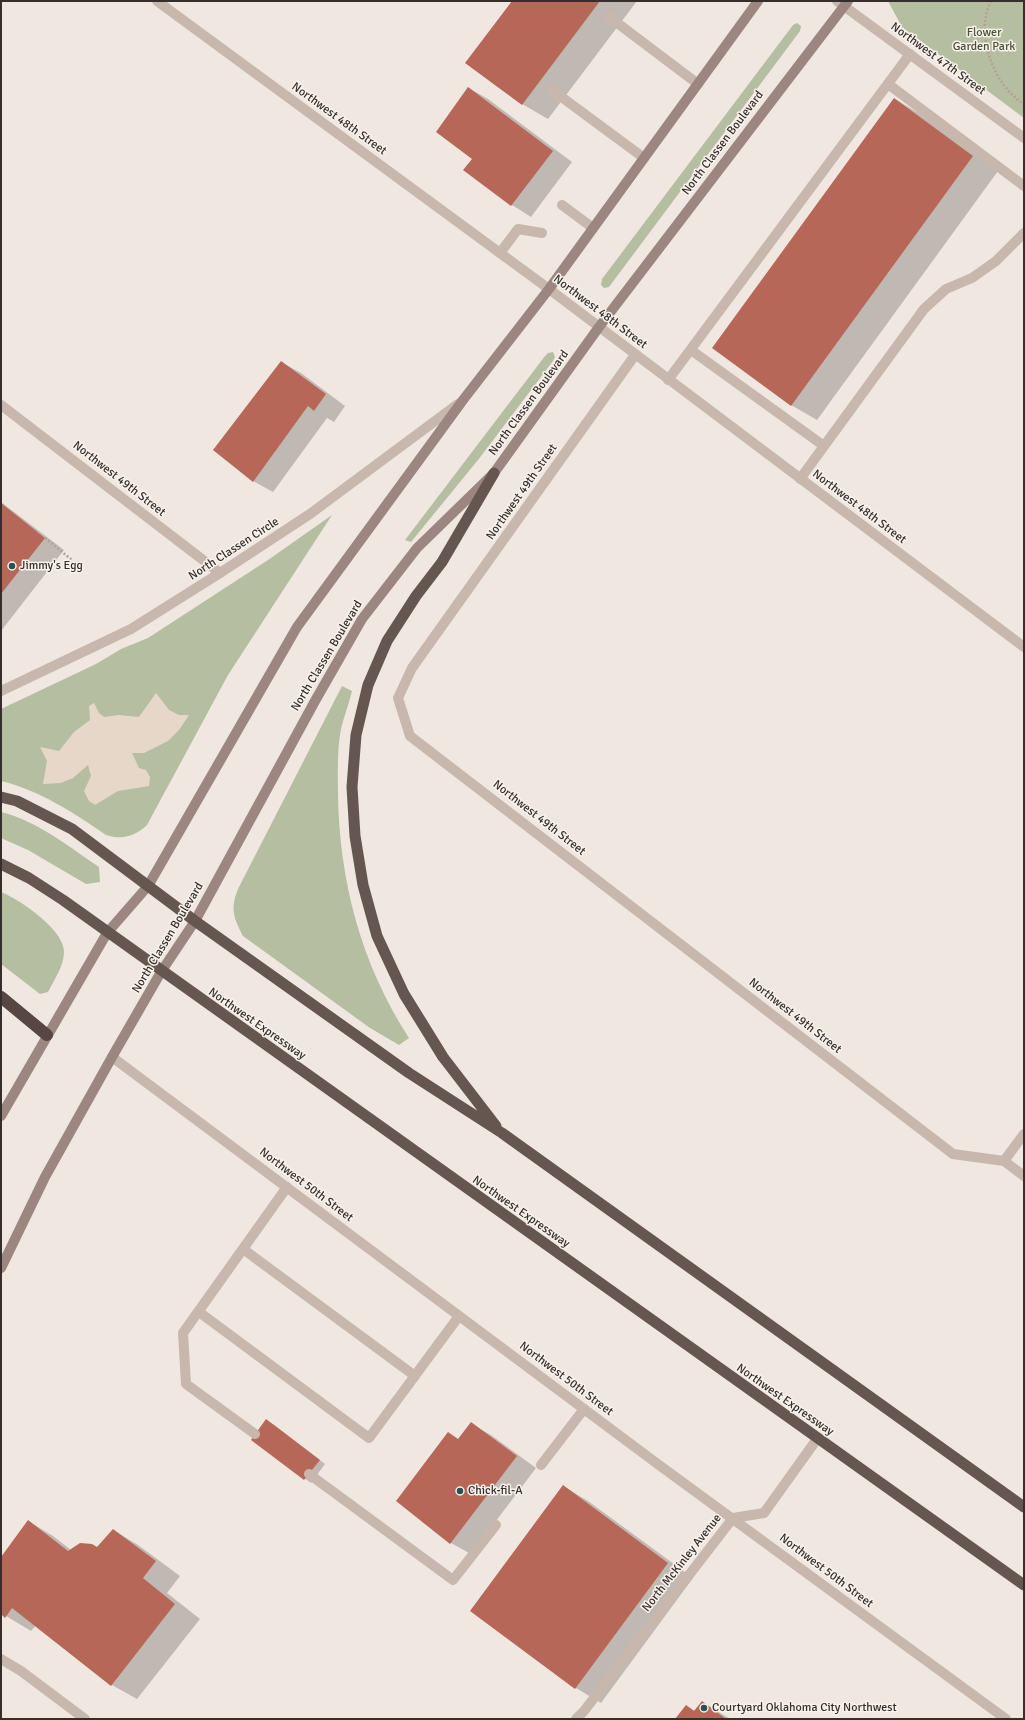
<!DOCTYPE html>
<style>
body{margin:0}
#map{position:relative;width:1025px;height:1720px;overflow:hidden;background:#f0e7e0;font-family:Signika,sans-serif}
canvas{display:block}
.frame{position:absolute;inset:0;border:2px solid #362e2b;pointer-events:none}
</style>
<div id="map">
<canvas width="1025" height="1720"></canvas>
<div class="frame"></div>
</div>
<script>
const c = document.querySelector('canvas').getContext('2d');
c.lineJoin = 'round';
function paint(path, color) { c.fillStyle = color; c.fill(path, 'evenodd'); }
function trace(path, color, width, dash) { c.strokeStyle = color; c.lineWidth = width; c.lineCap = dash ? 'butt' : 'round'; c.setLineDash(dash || []); c.stroke(path); }
function write(font, color, halo, rows, align = 'center') {
  c.font = font + ' Signika,sans-serif'; c.lineWidth = 3; c.setLineDash([]); c.textBaseline = 'middle'; c.strokeStyle = halo; c.fillStyle = color; for (const [text, x, y, turn = 0] of rows) {
    c.save(); c.translate(x, y); c.rotate((+turn || 0) * Math.PI / 180); c.textAlign = isNaN(turn) ? turn : align; if (halo) c.strokeText(text, 0, 0); c.fillText(text, 0, 0); c.restore();
  }
}
paint(new Path2D(`
 M888 1H1024V118L902 27Z
 M797 23 801 26 800 31 609 287 604 288 601 285 602 279 793 25Z
 M553 352 555 357 553 361 478 460 411 542 405 540 545 356 548 353Z
 M332 515 228 675 147 825C134 837 122 840 106 835 74 813 39 790 1 781V709L96 664 121 649 148 638 268 560Z
 M342 686 352 691C349 704 344 716 341 729 337 749 338 772 338 793 339 880 361 964 409 1038L399 1045 370 1028 243 936C233 917 230 907 239 887Z
 M1 812C37 821 68 846 99 867L100 882 86 884 28 850 1 838Z
 M1 892C19 899 65 930 64 952 64 966 54 980 48 992L40 994 1 964Z`), '#b6bea2');
paint(new Path2D(`
 M156 693 169 710 179 715H189L179 730 168 741 144 753H132L139 768 146 770 150 777 149 786 118 791 95 805 89 801 84 791 91 776 88 765 73 778 61 783 43 784 47 761 40 747 59 751 74 732 90 720 89 706 94 703 99 713 104 717 118 715 139 717Z`), '#e6d7c9');
paint(new Path2D(`
 M513 1H637L548 119 522 104Z
 M469 88 488 99 572 162 531 217 512 205 473 159Z
 M895 99 920 114 998 171 817 420 791 405Z
 M281 362 301 373 345 406 334 422 327 418 273 492 253 481Z
 M1 502 64 550 1 631Z
 M273 1424 325 1464 311 1483 253 1440Z
 M471 1424 491 1435 536 1468 471 1554 451 1543 407 1509 448 1433 459 1440Z
 M563 1486 588 1501 693 1578 601 1703 576 1688 471 1610Z
 M28 1521 53 1536 71 1550 97 1548 113 1530 138 1545 180 1576 167 1593 200 1619 137 1699 112 1685 36 1625 31 1631 1 1613V1559Z
 M702 1702 727 1717 731 1719H677L687 1706 695 1711Z`), '#0003');
paint(new Path2D(`
 M512 1H600L522 105 465 63Z
 M468 87 553 151 511 206 463 170 472 159 436 132Z
 M894 98 973 156 791 406 712 348Z
 M281 361 326 394 314 411 308 406 253 482 213 450Z
 M1 503 45 538 1 594Z
 M266 1419 320 1460 304 1480 251 1440Z
 M471 1422 517 1456 450 1544 396 1501 448 1432 458 1439Z
 M563 1485 668 1563 575 1689 470 1611Z
 M28 1520 68 1551 80 1543 92 1544 97 1547 113 1529 156 1561 143 1578 175 1604 111 1686 12 1608 5 1618 1 1614V1557Z
 M702 1701 726 1719H675L686 1705 694 1711Z`), '#b76757');
trace(new Path2D(`
 M991 1C974 34 994 86 1024 104
 M45 538 72 560`), '#b3a198', 2.5, [2, 2]);
trace(new Path2D(`
 M608 16 698 84
 M888 84 1024 186
 M552 90 644 158
 M562 205 593 228
 M500 253 518 229 542 233
 M691 350 824 446
 M668 380 910 54
 M800 479 924 309 946 289 972 278 996 261 1024 233
 M243 1249 415 1376
 M199 1312 369 1438 459 1316
 M255 1434 186 1384 183 1333 287 1187
 M541 1465 584 1409
 M309 1474 453 1580 496 1525`), '#c7b7ad', 10);
trace(new Path2D(`
 M157 1 549 289 1024 647
 M837 1 1024 138
 M635 355 412 668 398 698 410 736 953 1154 1004 1161 1024 1176
 M1 405 220 573
 M1004 1161 1024 1134
 M1 1659 21 1671 85 1719
 M576 1719 584 1711 733 1518 764 1513 817 1439`), '#c7b7ad', 10);
trace(new Path2D(`
 M1 691 131 629 220 573 310 514 458 404
 M112 1057 659 1465 1006 1719`), '#c7b7ad', 10);
trace(new Path2D(`
 M1 1116 107 933 148 886 297 627 463 400 549 289 758 1
 M1 1268 45 1177 112 1057 161 972 195 921 315 701 362 619 417 548 494 473 599 327 848 1`), '#9b877f', 10);
trace(new Path2D(`
 M494 473 442 562 416 596 387 641 368 685 356 735 352 787 355 836 363 885 377 936 404 994 443 1057 496 1126
 M1 797 17 801 72 829 195 921 409 1073 502 1133 1024 1507
 M1 864 29 878 63 900 1024 1585`), '#665650', 11);
trace(new Path2D(`
 M1 997 47 1035`), '#564743', 12);
for (const [x, y, r, color] of [
 [12,566,4,"#255352"],
 [460,1491,4,"#255352"],
 [704,1708,4,"#255352"]
]) { const dot = new Path2D(); dot.arc(x, y, r, 0, 2 * Math.PI); c.fillStyle = color; c.fill(dot); trace(dot, '#f8f2ec', 1.5); }
write('12px', '#485232', '#f8f2ec', [
 ["Flower",984,33],
 ["Garden Park",984,47]
]);
write('12px', '#362e2b', '#f8f2ec', [
 ["Northwest 47th Street",938,59,36],
 ["Northwest 48th Street",339,119,36],
 ["North Classen Boulevard",723,143,-53],
 ["Northwest 48th Street",600,312,37],
 ["North Classen Boulevard",529,403,-54],
 ["Northwest 49th Street",119,479,38],
 ["Northwest 49th Street",522,492,-55],
 ["Northwest 48th Street",859,507,37],
 ["North Classen Circle",234,549,-33],
 ["North Classen Boulevard",327,656,-59],
 ["Northwest 49th Street",539,818,38],
 ["North Classen Boulevard",168,938,-59],
 ["Northwest 49th Street",795,1016,38],
 ["Northwest Expressway",257,1024,35],
 ["Northwest 50th Street",306,1185,37],
 ["Northwest Expressway",521,1212,35],
 ["Northwest 50th Street",566,1379,37],
 ["Northwest Expressway",785,1400,35],
 ["North McKinley Avenue",682,1563,-52],
 ["Northwest 50th Street",826,1571,37]
]);
write('12px', '#362e2b', '#f8f2ec', [
 ["Jimmy's Egg",20,566],
 ["Chick-fil-A",468,1491],
 ["Courtyard Oklahoma City Northwest",712,1708]
], 'left');
</script>
